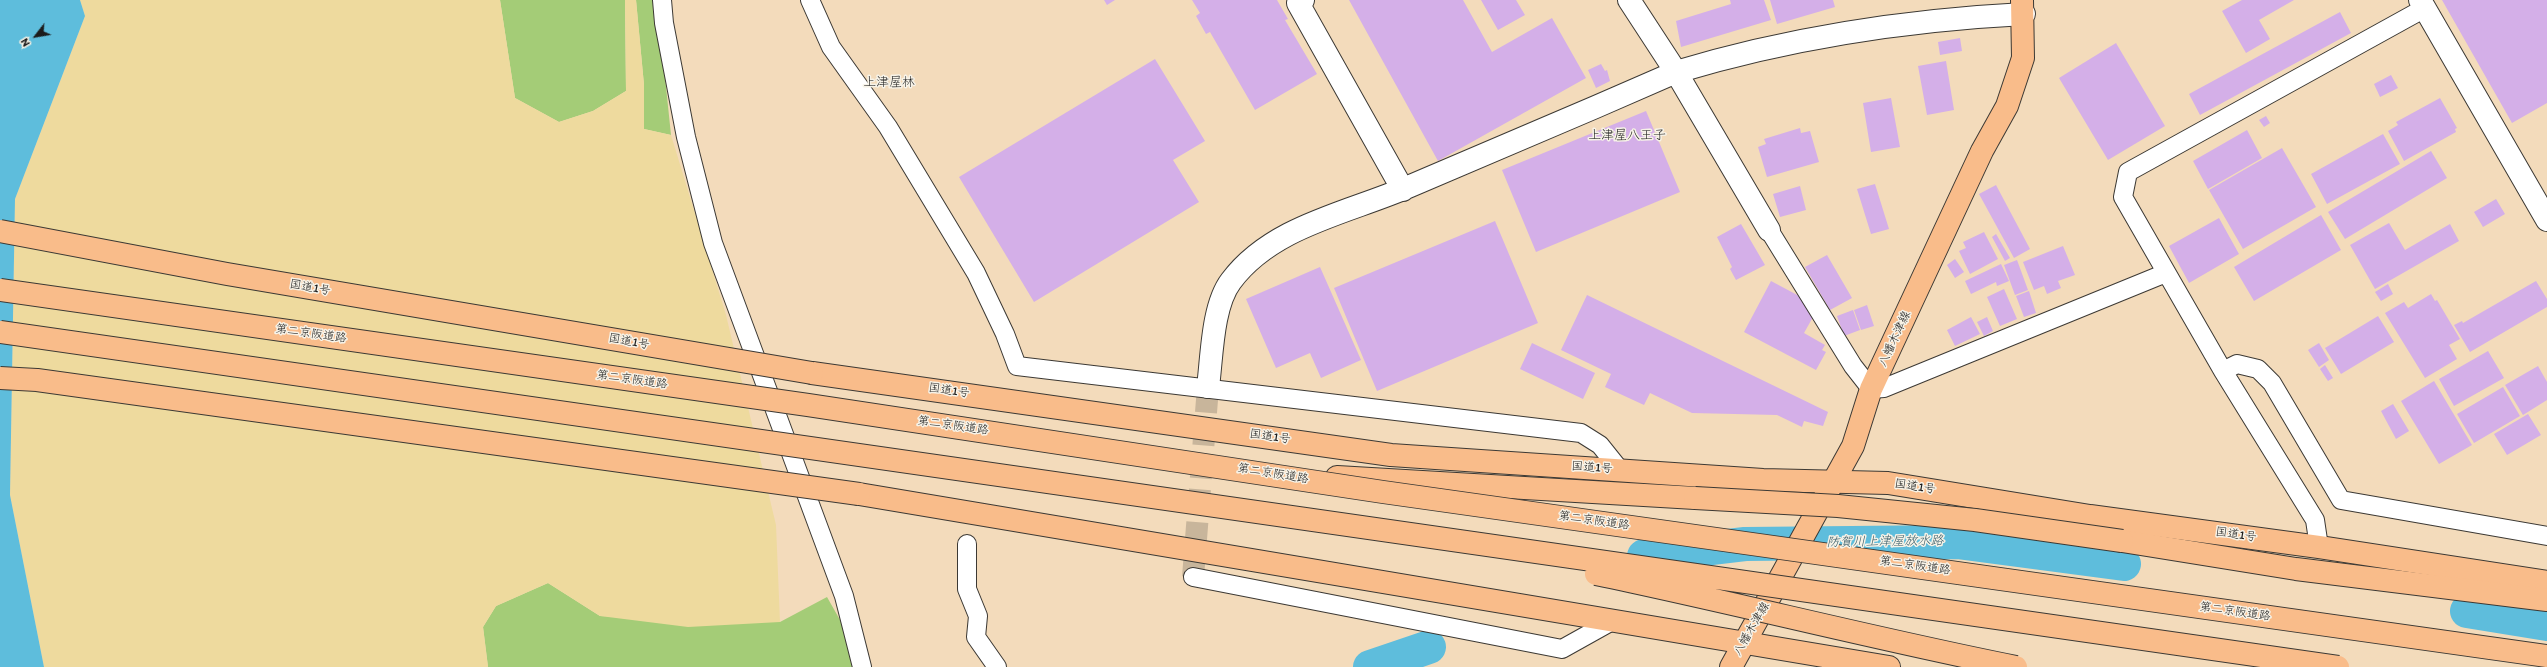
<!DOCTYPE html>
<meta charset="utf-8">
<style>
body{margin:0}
#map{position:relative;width:2547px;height:667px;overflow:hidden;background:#f3dbbb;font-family:Itim,sans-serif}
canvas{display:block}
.north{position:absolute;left:16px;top:16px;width:40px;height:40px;-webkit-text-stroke:3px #f7f3e8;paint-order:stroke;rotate:239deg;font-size:11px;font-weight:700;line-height:16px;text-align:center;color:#1c1c1c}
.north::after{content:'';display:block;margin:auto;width:14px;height:18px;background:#1c1c1c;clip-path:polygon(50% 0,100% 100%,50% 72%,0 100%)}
</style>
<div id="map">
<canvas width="2547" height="667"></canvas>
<div class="north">N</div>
</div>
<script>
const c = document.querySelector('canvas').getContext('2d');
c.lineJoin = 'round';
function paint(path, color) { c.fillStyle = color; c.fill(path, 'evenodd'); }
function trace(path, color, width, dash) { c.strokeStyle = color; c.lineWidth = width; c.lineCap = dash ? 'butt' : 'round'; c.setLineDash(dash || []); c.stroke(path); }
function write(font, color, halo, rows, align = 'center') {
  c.font = font + ' Itim,"Klee One",sans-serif'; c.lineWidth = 3; c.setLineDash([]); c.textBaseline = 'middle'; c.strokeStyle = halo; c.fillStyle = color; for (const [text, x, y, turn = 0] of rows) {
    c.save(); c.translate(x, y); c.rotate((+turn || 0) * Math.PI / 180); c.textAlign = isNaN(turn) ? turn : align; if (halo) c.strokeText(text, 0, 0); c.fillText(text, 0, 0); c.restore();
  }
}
paint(new Path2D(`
 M500 0H625L626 91 593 111 559 122 515 98Z
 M636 0H657L671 135 644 129V85Z
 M548 583 600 616 780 622 827 597 844 627 852 667H488L483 627 496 606Z`), '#a4cc77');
paint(new Path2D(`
 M80 0H500L515 98 559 122 593 111 626 91 625 0H636L644 85V129L671 135 726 315 776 525 780 622 688 627 600 616 548 583 496 606 483 627 488 667H44L10 495 15 199 85 16Z`), '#eeda9e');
paint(new Path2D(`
 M0 0H80L85 16 15 199 10 495 44 667H0Z`), '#5ebddc');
trace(new Path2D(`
 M1644 556 1745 544 1957 542 2124 564
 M2467 611 2547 624
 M1370 667 1429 647`), '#5ebddc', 34);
paint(new Path2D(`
 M1104 0H1115L1107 5Z
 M1192 0H1277L1288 19 1285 20 1317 74 1255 110 1210 32 1206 34 1196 16 1200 13Z
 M1349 0H1463L1492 52 1552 18 1586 78 1438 161Z
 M1481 0H1516L1525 15 1498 30Z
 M1730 0H1764L1771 20 1681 47 1676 21 1731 4Z
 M1770 0H1833L1835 7 1777 24Z
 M2242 0H2294L2259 20 2270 39 2246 53 2222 11Z
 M2442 0H2547V103L2512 123Z
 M2340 12 2351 33 2200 115 2189 94Z
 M1960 38 1962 51 1940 55 1938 42Z
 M2116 43 2165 126 2108 160 2059 78Z
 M1155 59 1205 141 1173 160 1199 202 1034 302 959 177Z
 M1946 61 1954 110 1927 115 1918 66Z
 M1601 64 1605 71 1607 70 1610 81 1596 88 1588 70Z
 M2391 75 2398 88 2380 97 2374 84Z
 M1891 98 1900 147 1871 152 1863 103Z
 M2440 98 2457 128 2455 129 2456 132 2404 161 2388 131 2398 125 2396 122Z
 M1646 111 1680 192 1536 252 1502 170Z
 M2266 116 2270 123 2264 127 2259 120Z
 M1800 128 1801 133 1810 131 1819 162 1767 177 1758 147 1766 144 1764 139Z
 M2247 130 2262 158 2208 189 2193 161Z
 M2383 134 2400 164 2327 204 2311 174Z
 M2282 148 2316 207 2243 249 2209 190Z
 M2431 151 2447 178 2345 239 2328 212Z
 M1875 184 1889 229 1871 234 1857 189Z
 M1996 185 2030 249 2014 258 1979 194Z
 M1800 186 1806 210 1780 217 1773 194Z
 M2496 199 2505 214 2483 227 2474 212Z
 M2321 215 2341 250 2254 301 2234 267Z
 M2219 218 2239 254 2189 283 2169 246Z
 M1495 221 1538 323 1377 391 1334 288Z
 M2389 223 2405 250 2450 224 2459 241 2375 289 2350 245Z
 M1741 224 1765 265 1736 280 1730 269 1732 267 1717 237Z
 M1984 232 1998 259 1970 274 1959 251 1966 248 1963 242Z
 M1996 234 2010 258 2005 261 1992 237Z
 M2063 246 2075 275 2058 281 2061 288 2047 294 2044 286 2034 290 2023 262Z
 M1827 255 1852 298 1830 310 1805 267Z
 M1955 259 1964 272 1955 278 1947 265Z
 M2017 260 2028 290 2015 295 2004 265Z
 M2001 264 2009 281 1997 286 1996 282 1971 294 1965 281Z
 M1320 267 1361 360 1321 378 1310 353 1276 368 1246 299Z
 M1771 281 1801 297 1813 317 1804 333 1825 345 1822 350 1826 352 1816 370 1744 332Z
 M2536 281 2547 299V307L2470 352 2454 325 2462 321 2463 323Z
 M2388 284 2393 294 2381 301 2375 292Z
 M2004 289 2017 319 2000 326 1987 297Z
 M2029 291 2036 313 2024 317 2016 296Z
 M2431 294 2435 301 2437 300 2460 339 2449 345 2457 359 2425 378 2385 313 2404 302 2408 308Z
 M1587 295 1828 412 1823 426 1804 421 1802 427 1777 415 1692 413 1650 393 1644 405 1605 387 1611 374 1561 350Z
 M1867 305 1874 326 1861 330 1854 310Z
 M1853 310 1860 330 1844 336 1837 316Z
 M2378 316 2394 342 2341 374 2325 348Z
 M1971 317 1980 334 1955 346 1947 330Z
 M1987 317 1993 331 1984 336 1977 322Z
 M1532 343 1595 373 1583 399 1520 369Z
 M2319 343 2329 360 2319 367 2308 350Z
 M2488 351 2504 378 2454 406 2439 379Z
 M2325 365 2333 378 2328 381 2320 369Z
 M2538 366 2547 382V400L2523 415 2505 385Z
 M2434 381 2472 445 2439 464 2401 401Z
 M2503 387 2520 416 2474 443 2457 414Z
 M2393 404 2409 431 2396 439 2381 411Z
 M2528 414 2541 435 2507 455 2494 434Z`), '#d4afe8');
trace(new Path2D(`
 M1193 577 1208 387`), '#c8b59b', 22, [22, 11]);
const minor = new Path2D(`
 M662 0 664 23 686 137 713 243 844 596 862 667
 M810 0 831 47 888 127 976 273 1005 334 1017 366 1581 433 1600 445 1620 470
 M1769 230 1853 366 1871 389 1884 388 2166 273
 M2223 371 2237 364 2258 369 2272 383 2341 500 2547 536
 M967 544V589L978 616 976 637 997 667
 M2319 547 2315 520 2223 371 2123 197 2128 172 2425 8
 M1193 577 1562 649 1614 620`);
const tertiary = new Path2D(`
 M1303 0 1298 3 1403 190
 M1629 0 1676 72 1769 230
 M2420 0 2547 220
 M1208 387C1212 357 1212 306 1231 281 1272 226 1348 213 1408 187 1498 149 1587 111 1676 72 1789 38 1907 20 2024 14`);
const primary = new Path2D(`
 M1731 667 1853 446 1871 389 1982 151 2007 106 2023 58 2022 0`);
const trunk = new Path2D(`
 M812 373 1391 455 1763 480 1888 483 2090 516 2319 547 2547 582
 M859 494 1889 667`);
const motorway = new Path2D(`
 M1337 477 1695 498
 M2122 541 2296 569 2547 600`);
trace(minor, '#3c3934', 20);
trace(tertiary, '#3c3934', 24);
trace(primary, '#3c3934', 24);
trace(trunk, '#3c3934', 24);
trace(motorway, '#3c3934', 24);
trace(minor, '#fff', 18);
trace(tertiary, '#fff', 22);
trace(primary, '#f9bc8a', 22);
trace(trunk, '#f9bc8a', 22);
trace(motorway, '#f9bc8a', 22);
const trunkBridge = new Path2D(`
 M0 231 227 274 812 373
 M0 378 37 380 859 494`);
const motorwayBridge = new Path2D(`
 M0 290 808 405 1383 492 2547 656
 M0 332 2338 667
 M1695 498 1838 506 1975 520 2122 541
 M1596 574C1736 603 1875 639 2016 667`);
trace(trunkBridge, '#3c3934', 24, []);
trace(motorwayBridge, '#3c3934', 24, []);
trace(trunkBridge, '#f9bc8a', 22);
trace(motorwayBridge, '#f9bc8a', 22);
write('12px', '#1c1c1c', '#f7f3e8', [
 ["国道1号",310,288,10],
 ["第二京阪道路",311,334,8],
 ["八幡木津線",1895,339,-65],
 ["国道1号",629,342,10],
 ["第二京阪道路",632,380,8],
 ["国道1号",949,391,8],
 ["第二京阪道路",953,426,8],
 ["国道1号",1270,437,8],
 ["国道1号",1592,468,4],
 ["第二京阪道路",1273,474,9],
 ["国道1号",1915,487,9],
 ["第二京阪道路",1594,521,8],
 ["国道1号",2236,535,8],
 ["第二京阪道路",1915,566,8],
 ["第二京阪道路",2235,612,8],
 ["八幡木津線",1752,629,-60]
]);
write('13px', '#1c1c1c', '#f7f3e8', [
 ["上津屋林",889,83],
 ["上津屋八王子",1627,136]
]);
write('italic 13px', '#365c69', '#f7f3e8', [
 ["防賀川上津屋放水路",1885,542,-1]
]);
</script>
